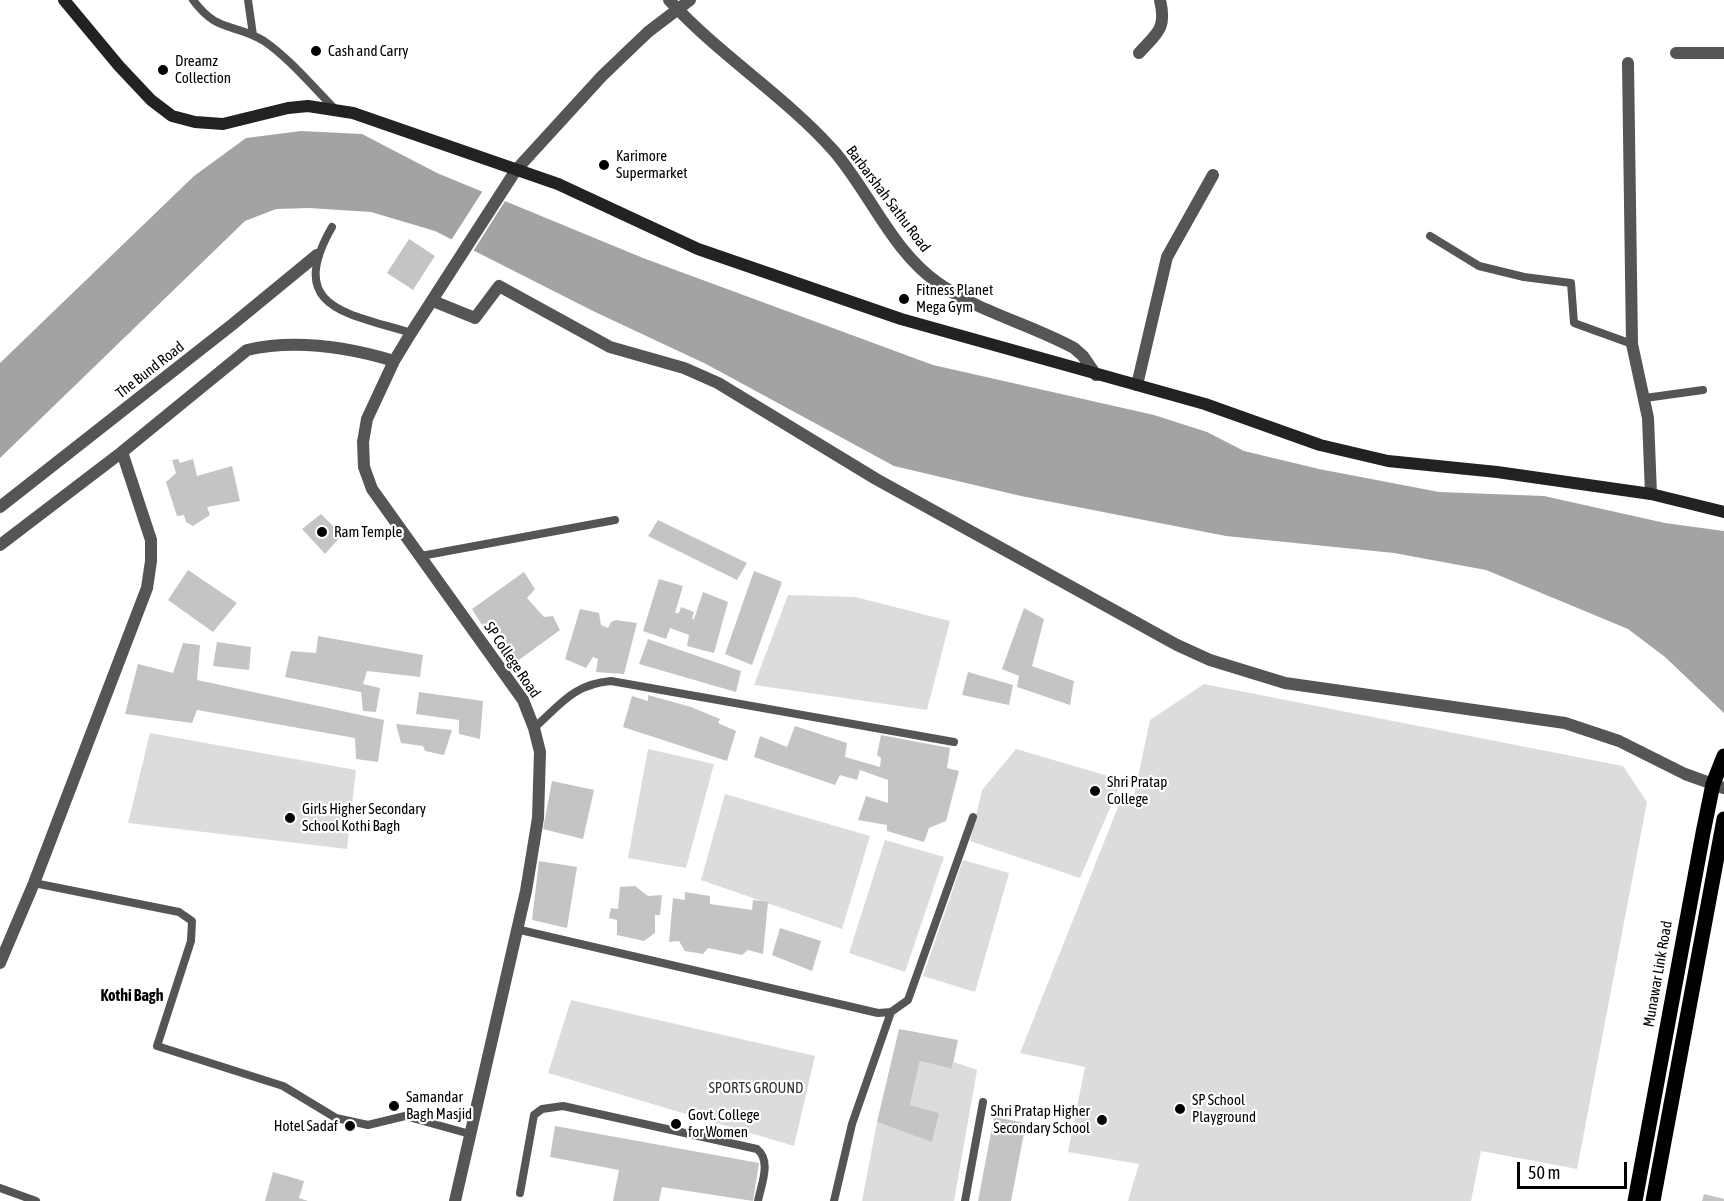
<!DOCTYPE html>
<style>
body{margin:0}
#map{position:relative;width:1724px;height:1201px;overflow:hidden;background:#fff;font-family:"Asap Condensed",sans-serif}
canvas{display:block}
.scale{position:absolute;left:1517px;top:1162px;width:110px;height:27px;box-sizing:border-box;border:3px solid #000;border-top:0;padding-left:8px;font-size:18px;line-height:21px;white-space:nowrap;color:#000;-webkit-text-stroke:4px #fff;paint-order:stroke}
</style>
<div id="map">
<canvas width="1724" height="1201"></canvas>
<div class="scale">50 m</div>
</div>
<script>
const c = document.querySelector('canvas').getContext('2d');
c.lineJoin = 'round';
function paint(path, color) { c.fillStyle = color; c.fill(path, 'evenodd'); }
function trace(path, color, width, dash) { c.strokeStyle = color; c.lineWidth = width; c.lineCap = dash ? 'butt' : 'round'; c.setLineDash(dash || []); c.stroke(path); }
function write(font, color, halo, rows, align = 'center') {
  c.font = font + ' "Asap Condensed",sans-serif'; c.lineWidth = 4.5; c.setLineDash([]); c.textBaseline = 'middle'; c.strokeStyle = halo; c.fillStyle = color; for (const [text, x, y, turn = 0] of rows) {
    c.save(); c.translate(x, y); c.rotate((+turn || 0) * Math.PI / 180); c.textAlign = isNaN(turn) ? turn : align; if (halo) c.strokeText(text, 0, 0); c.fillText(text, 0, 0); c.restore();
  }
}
paint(new Path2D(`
 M788 595 855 597 950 621 927 710 754 685Z
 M1204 684 1623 766 1647 802 1577 1169 1481 1151 1471 1201H1128L1139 1164 1068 1152 1085 1067 1020 1053 1124 792 1134 796 1150 720Z
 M150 733 356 770 347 849 128 823Z
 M648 749 714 764 686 868 628 858Z
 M1016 749 1122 780 1080 878 970 841 982 790Z
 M725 794 870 836 842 929 701 880Z
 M885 840 944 857 905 972 849 953Z
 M963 860 1009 873 975 992 923 976Z
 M571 1000 815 1056 794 1146 548 1073Z
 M920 1061 952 1069 954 1062 977 1070 954 1201H862L877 1122 932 1141 938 1113 910 1105Z`), '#dcdcdc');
paint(new Path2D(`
 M301 131 362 134 437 173 643 258 933 365 1154 415 1207 432 1244 451 1319 469 1439 492 1544 496 1665 523 1724 531V713L1665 657 1628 629 1486 570 1394 553 1226 536 1021 496 894 466 706 364 595 312 435 231 371 212 309 208 276 209 245 221 0 458V363L194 176 246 138Z`), '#a3a3a3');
paint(new Path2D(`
 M484 189 507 198 472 253 450 242Z`), '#fff');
paint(new Path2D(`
 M409 239 435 256 413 290 387 273Z
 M178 459 180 463 193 459 197 476 232 466 240 501 207 507 210 515 193 526 186 522 184 515 177 516 166 482 176 473 172 460Z
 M321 514 342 535 325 554 302 529Z
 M658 520 747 563 737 580 648 536Z
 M188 570 237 603 213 632 168 600Z
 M754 571 782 582 752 665 725 654Z
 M524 572 535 589 527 598 544 617 553 616 560 630 512 665 500 647 505 643 492 623 482 625 472 609Z
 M659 579 683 586 675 613H679L681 607 694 612 692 619H694L703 592 728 602 714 653 687 646 689 635 670 628 666 639 643 631Z
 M1024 608 1044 619 1032 666 1074 681 1070 705 1017 687 1019 676 1002 669Z
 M580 609 599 613 601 625 608 628 611 622 616 620 637 623 624 674 596 672 598 659 593 657 586 668 565 659Z
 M318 636 423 655 420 677 367 671 363 684 380 688 376 712 363 711 361 692 285 677 291 651 316 653Z
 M648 639 741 671 736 692 639 664Z
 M217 642 251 647 249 670 213 666Z
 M183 643 200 645 197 680 384 720 378 762 356 759 355 738 197 710 192 723 125 714 138 664 173 673Z
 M968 672 1013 685 1009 705 962 695Z
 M419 692 483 701 480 739 459 734V720L416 714Z
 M648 695 691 707 720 719 718 723 736 731 727 761 623 727 632 696 648 701Z
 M396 724 452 730 444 755 425 751 423 746 401 743Z
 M795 726 847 743 845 757 880 767 881 758 877 755 881 735 950 748 947 768 959 771 946 821 929 828 924 842 887 831V825L858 820 866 796 888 803V780L860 770 857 780 840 775 835 785 754 757 760 736 787 747Z
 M552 781 594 790 583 839 543 829Z
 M539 861 577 867 567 928 532 920Z
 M635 886 648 896 662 895 660 915H655V933L644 941 617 935V920L609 918 611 908 618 909 620 887Z
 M685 892 710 896V904L752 910 753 900 768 902 763 954 748 950 742 955 708 948 703 954 685 951 679 941 669 942 673 898 685 900Z
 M780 928 821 941 812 971 772 955Z
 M899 1029 958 1040 952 1069 920 1061 910 1105 939 1113 932 1142 877 1122Z
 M994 1117 1026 1123 1011 1201H978Z
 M555 1126 759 1163 753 1201 662 1187 659 1201H613L619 1170 550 1157Z
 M273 1172 304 1181 299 1198 308 1201H265Z
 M1704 1194 1724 1199V1201H1702Z`), '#c4c4c4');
trace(new Path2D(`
 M193 0C218 34 233 22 264 41 290 59 312 86 335 109
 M248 0 253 35
 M332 227C285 309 348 313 411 333
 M1430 236 1479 266 1524 277 1571 283 1574 323 1632 344
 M1645 398 1703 390
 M421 556 615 520
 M534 728C561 704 574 684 611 681L954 742
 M34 883 179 912 192 921 191 941 157 1046 283 1086 336 1118 368 1125 405 1116 470 1134
 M516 929 878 1013 891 1012 908 1000 973 817
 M0 1188 36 1201
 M520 1193 534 1115 542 1109 563 1106 757 1149C772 1161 761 1185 758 1201
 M834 1201 852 1124 891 1012
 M965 1201 983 1102`), '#555', 8);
trace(new Path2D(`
 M0 507 233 324 317 255`), '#555', 12);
trace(new Path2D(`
 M669 0C719 55 784 95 834 151 870 193 892 251 938 283 979 312 1030 324 1074 348L1083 356 1096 375
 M1139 53C1157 33 1167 29 1160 0
 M1676 53H1724
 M1628 63 1632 344 1648 418 1651 494
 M433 301 475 318 499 286 610 347 684 368 718 383 876 479 1177 645 1210 660 1285 683 1565 723 1619 741 1685 774 1724 788
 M1137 385 1167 257 1213 175
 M0 963 34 883 147 588 151 561V540L122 452`), '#555', 12);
trace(new Path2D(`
 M0 545 122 452 247 350C295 339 347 347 394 361
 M455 1201 526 891 538 818 540 752 534 728 523 700 372 489 364 467 363 442 367 419 394 361 411 333 516 170 602 76 648 32 690 0`), '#555', 12);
trace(new Path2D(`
 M64 0 119 66 151 100 172 116 195 122 223 124 288 108 308 106 353 113 558 184 698 249 901 319 1205 404 1320 445 1388 461 1497 472 1651 494 1724 512`), '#222', 12);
trace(new Path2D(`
 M1635 1201 1703 833 1713 784 1724 756
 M1653 1201 1724 819`), '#000', 15);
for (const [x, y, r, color] of [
 [316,51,6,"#000"],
 [163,70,6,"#000"],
 [604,165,6,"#000"],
 [904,299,6,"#000"],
 [322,532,6,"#000"],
 [1095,791,6,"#000"],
 [290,818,6,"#000"],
 [394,1106,6,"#000"],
 [1180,1109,6,"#000"],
 [1102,1120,6,"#000"],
 [676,1124,6,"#000"],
 [350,1126,6,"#000"]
]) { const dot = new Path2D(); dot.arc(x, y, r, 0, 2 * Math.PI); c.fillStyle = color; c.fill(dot); trace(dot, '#fff', 2); }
write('15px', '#000', '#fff', [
 ["Cash and Carry",328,51],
 ["Dreamz",175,61],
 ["Collection",175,78],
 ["Karimore",616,156],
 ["Supermarket",616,173],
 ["Fitness Planet",916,290],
 ["Mega Gym",916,307],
 ["Ram Temple",334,532],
 ["Shri Pratap",1107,782],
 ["College",1107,799],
 ["Girls Higher Secondary",302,809],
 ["School Kothi Bagh",302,826],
 ["Samandar",406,1097],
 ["Bagh Masjid",406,1114],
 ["SP School",1192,1100],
 ["Playground",1192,1117],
 ["Shri Pratap Higher",1090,1111,"right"],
 ["Secondary School",1090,1128,"right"],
 ["Govt. College",688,1115],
 ["for Women",688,1132],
 ["Hotel Sadaf",338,1126,"right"]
], 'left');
write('15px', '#000', '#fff', [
 ["Barbarshah Sathu Road",888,199,53],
 ["The Bund Road",150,370,-38],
 ["SP College Road",512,660,56],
 ["Munawar Link Road",1658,974,-80]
]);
write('15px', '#333', '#fff', [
 ["SPORTS GROUND",756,1088]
]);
write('bold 16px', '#000', '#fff', [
 ["Kothi Bagh",132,996]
]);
</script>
